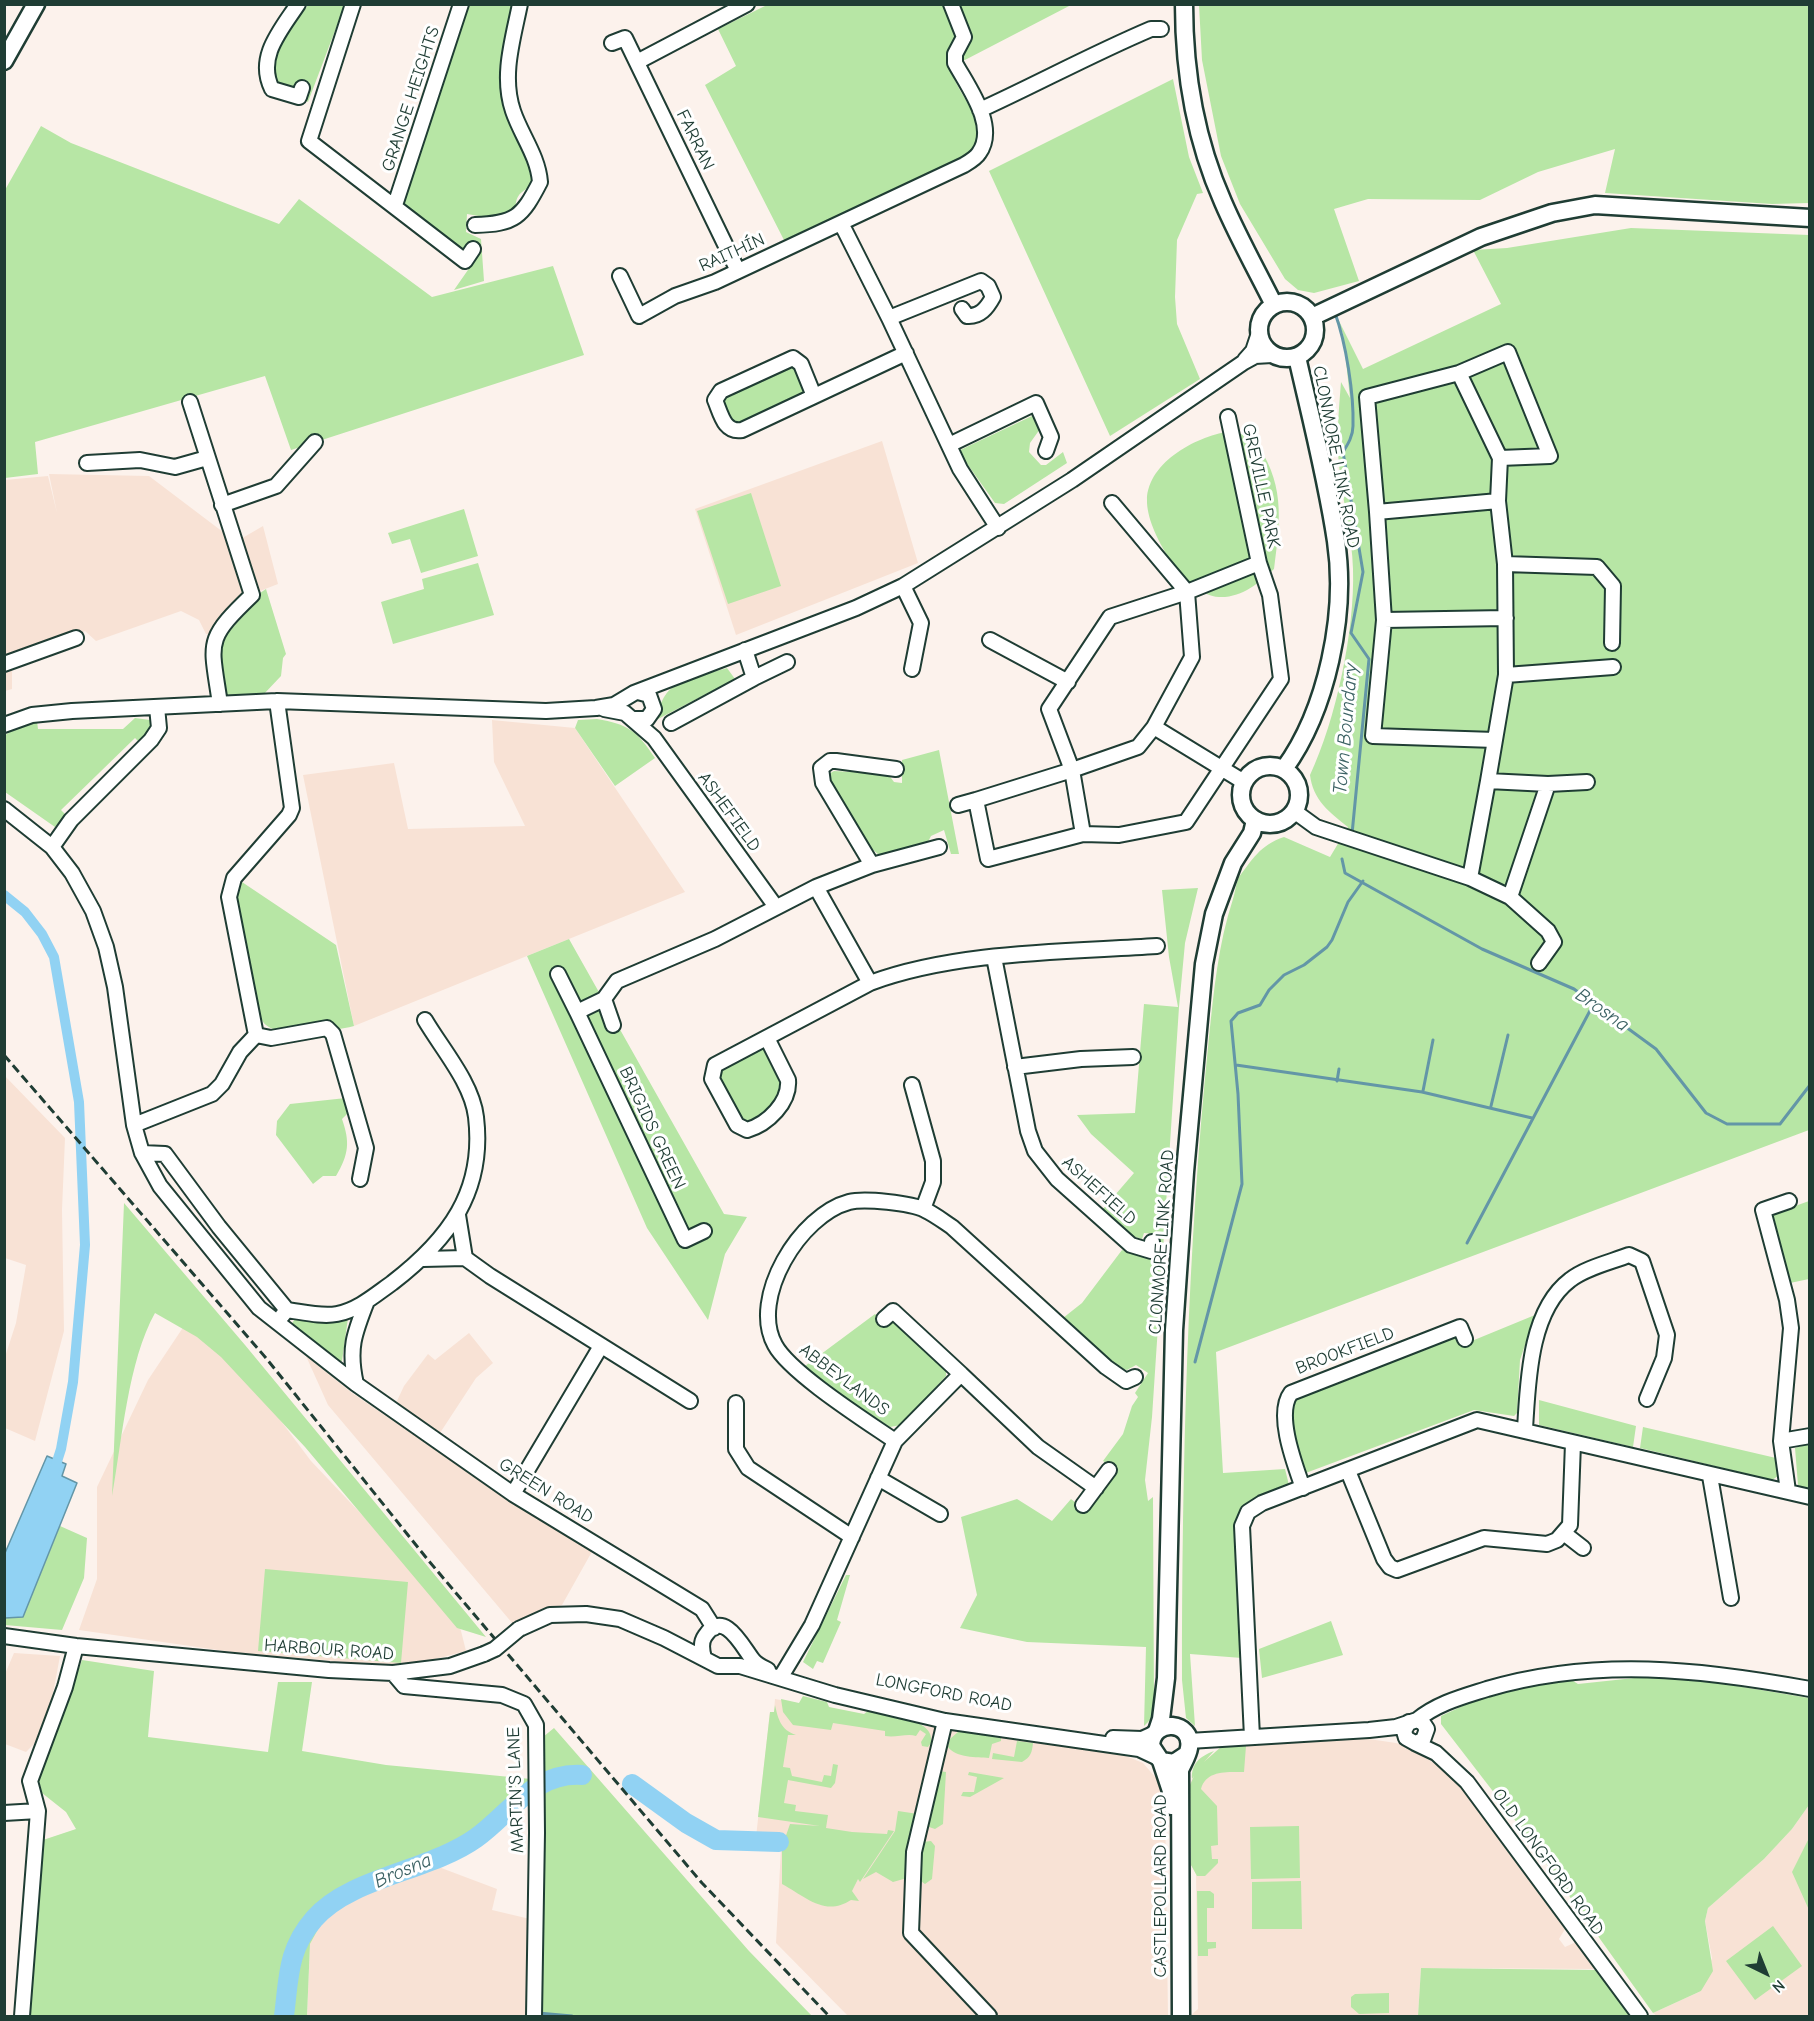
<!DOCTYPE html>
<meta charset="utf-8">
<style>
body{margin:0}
#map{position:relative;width:1814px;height:2021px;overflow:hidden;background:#fcf2ec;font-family:"Comic Neue",sans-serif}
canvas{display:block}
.frame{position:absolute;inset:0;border:6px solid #1f3d34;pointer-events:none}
.north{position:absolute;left:1736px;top:1943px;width:60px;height:60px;-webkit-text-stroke:4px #fff;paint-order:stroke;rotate:137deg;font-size:16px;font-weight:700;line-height:24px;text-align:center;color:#1f3d34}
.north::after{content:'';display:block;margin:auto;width:21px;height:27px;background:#1f3d34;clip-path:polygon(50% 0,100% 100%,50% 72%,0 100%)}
</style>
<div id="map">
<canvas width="1814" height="2021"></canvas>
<div class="frame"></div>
<div class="north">N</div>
</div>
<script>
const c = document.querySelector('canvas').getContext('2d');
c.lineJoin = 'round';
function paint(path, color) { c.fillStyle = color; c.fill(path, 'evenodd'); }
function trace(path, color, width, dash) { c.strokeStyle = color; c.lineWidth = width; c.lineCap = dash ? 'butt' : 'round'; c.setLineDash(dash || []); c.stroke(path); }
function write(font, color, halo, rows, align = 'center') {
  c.font = font + ' "Comic Neue",sans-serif'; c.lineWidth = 6; c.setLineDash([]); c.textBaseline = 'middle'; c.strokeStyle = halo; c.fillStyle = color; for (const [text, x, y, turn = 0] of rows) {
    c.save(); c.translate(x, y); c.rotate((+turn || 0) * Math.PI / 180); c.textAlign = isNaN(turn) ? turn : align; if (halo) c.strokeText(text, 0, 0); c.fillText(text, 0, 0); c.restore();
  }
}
paint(new Path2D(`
 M882 441 918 563 736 635 695 509Z
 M49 474 149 476 223 532 239 540 263 526 278 584 260 591 252 606 223 638 206 634 199 620 181 611 96 641 85 631 12 670V689L5 691V480L48 476 57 513Z
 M492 720 575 728 685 892 354 1026 303 775 394 763 408 829 525 826 494 762Z
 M4 1075 65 1138 62 1210 64 1331 35 1441 5 1428V1357L16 1323 26 1265 5 1258Z
 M196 1308 311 1461 457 1615 466 1651 405 1667 239 1653 79 1630 97 1579V1487L148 1380Z
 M469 1333 493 1363 476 1378 440 1433 396 1403 404 1386 428 1354 435 1360Z
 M306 1356 352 1393 508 1499 594 1548 562 1605 513 1624 328 1405Z
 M14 1653 60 1656 51 1704 34 1744 26 1752 5 1744V1674Z
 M775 1699 924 1726 1121 1754 1143 1763 1156 1778 1165 1803 1168 2016H848L776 1943 781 1848 755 1846 770 1712H774Z
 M1362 1738 1396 1743 1415 1750 1452 1776 1565 1929 1559 1939 1565 1947 1576 1942 1597 1969 1421 1968 1418 2016H1190L1198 2009 1196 1874 1191 1865 1190 1784 1195 1773 1204 1761 1221 1747Z
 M1809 1805V2016H1657L1653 2013 1701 1991 1712 1958 1705 1921 1708 1908 1764 1859 1792 1829Z
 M436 1866 497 1889 492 1910 530 1919 527 2016H307L310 1944 338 1893Z`), '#f8e2d5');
paint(new Path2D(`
 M308 5H342L344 7 308 102 273 81 272 55Z
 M467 5H516L502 71 532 161 535 179C525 195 514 189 516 213L496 219 467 214 466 232 481 239 484 281 454 290 477 257 473 244 465 253 404 207 403 196Z
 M767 5H945L959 34C956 42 950 53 950 61 951 97 1003 124 965 160L786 244 705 85 736 66 718 29Z
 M957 5H1071L963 61Z
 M1199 5H1809V203L1772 204 1605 193 1615 149 1538 172 1480 200 1368 199 1334 209 1359 281 1314 293 1298 290 1285 279 1240 204 1221 156 1202 60Z
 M1173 79 1189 157 1203 193 1197 194 1177 240 1175 297 1177 324 1200 379 1110 436 989 171Z
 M41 126 71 143 279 224 299 199 432 297 553 266 584 355 291 450 265 376 35 442 38 474 5 478V190Z
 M1631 228 1809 235V1130L1216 1352 1223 1473 1285 1469 1289 1485C1265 1494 1234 1502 1234 1534L1242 1658 1190 1654 1195 1726 1186 1718 1182 1680C1182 1465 1187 1251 1209 1037 1214 990 1218 945 1233 899 1235 893 1236 883 1239 877 1252 860 1260 845 1284 837L1330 857 1348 827C1329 812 1313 800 1310 775 1336 720 1355 630 1353 569 1352 534 1342 500 1339 465 1336 438 1339 409 1341 382L1350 398 1343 334 1335 313 1363 369 1501 304 1473 250 1507 248Z
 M789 366H794L806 393 738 427 732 424 721 401 723 398Z
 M1032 416 1040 429 1030 443 1029 452 1041 465H1046L1063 452 1067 463 1004 504 995 503 958 451Z
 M1232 431 1253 438C1285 482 1281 517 1274 569 1259 583 1242 598 1219 597 1186 596 1146 531 1147 500 1148 461 1199 435 1232 431Z
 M751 493 781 586 728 604 697 511Z
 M464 509 478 556 421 573 410 539 392 544 388 533Z
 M478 563 494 615 393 644 381 602 424 589 422 579Z
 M266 589 286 654 283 658 281 676 263 695H227L221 658 223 638 252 606 257 595Z
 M727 668 735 679 658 719C661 678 694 678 727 668Z
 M135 718 150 720 153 729 141 744 135 738 61 810 66 815 55 827 5 792 4 736 14 729 37 721 38 729H123Z
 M597 719C628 724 637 731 655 758L615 786 575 728 578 720Z
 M939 750 959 854H951L944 830 931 836 927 844 880 856 870 847 827 775 834 771 888 774 894 782 902 783V760Z
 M239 880 336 945 354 1026C334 1031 282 1039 266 1025 262 1022 259 1014 256 1009L235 904Z
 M1198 888 1185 943 1179 1007 1152 1417 1145 1480 1148 1501 1153 1497 1154 1708 1150 1720 1144 1726 1146 1647 1027 1642 960 1628 977 1595 961 1517 1017 1499 1052 1521 1071 1499 1086 1511 1118 1470 1103 1461 1123 1434 1132 1406 1138 1397 1135 1393 1148 1373 1136 1365 1127 1370 1118 1367 1063 1318 1082 1303 1122 1250 1152 1258 1155 1234 1144 1233 1142 1239 1132 1236 1103 1209 1134 1173 1091 1134 1077 1115 1135 1113 1144 1004 1178 1007 1169 957 1162 890Z
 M569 939 724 1214 747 1217 725 1254 708 1320 647 1228 527 956Z
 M763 1044 784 1082 782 1099 756 1122 743 1124 717 1078 722 1064Z
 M346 1098 349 1112 342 1119C350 1142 349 1154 336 1176H323L313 1184 276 1135 277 1121 290 1104Z
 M1809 1201V1279L1790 1283 1773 1214Z
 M124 1203 245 1345 486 1637 457 1628 305 1447 221 1357 197 1337 155 1313C128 1361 122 1441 112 1496Z
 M875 1314 886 1324 894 1321 899 1323 946 1368V1376L901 1425 890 1427 838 1393 805 1366Z
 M1535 1315 1520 1360 1517 1413 1514 1416 1474 1410 1303 1474C1296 1447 1290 1426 1293 1398L1453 1335 1462 1345Z
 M296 1317 314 1322 348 1318 342 1361 336 1362 291 1325Z
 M1539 1400 1636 1426 1633 1447 1539 1425Z
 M1643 1427 1776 1458 1779 1468 1778 1476 1772 1480 1640 1448Z
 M1809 1444V1490L1798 1485 1795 1448Z
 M60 1526 87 1538 84 1578 62 1630 5 1625V1618L23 1616Z
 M265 1569 408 1582 401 1663 258 1651Z
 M846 1575H850L837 1620 841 1622 823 1663 817 1661 813 1669 803 1662Z
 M1331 1621 1343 1655 1262 1678 1259 1649Z
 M82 1660 154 1671 148 1737 268 1752 278 1682H312L302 1751 386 1765 531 1779 532 1805 519 1804 486 1837 436 1866 338 1893 310 1944 307 2016H27L40 1841 76 1829 66 1812 42 1793 39 1781Z
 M1653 1676H1678L1809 1698V1805L1792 1829 1764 1859 1708 1908 1705 1921 1713 1971 1701 1991 1653 2013 1512 1816 1441 1724V1716L1495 1691 1570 1679 1578 1684Z
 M803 1696 827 1702 829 1707 864 1714 868 1711C886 1715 936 1718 931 1743L928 1747 922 1746 921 1742 926 1734 920 1730 916 1736C907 1733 896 1738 885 1736V1731L833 1723 831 1730 793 1725 783 1712 781 1699 799 1703Z
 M775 1705C778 1719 781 1730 796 1735H788L783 1767 790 1768 792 1776 822 1782 824 1775 831 1776 833 1764 838 1765 835 1783 831 1788 788 1780 784 1803 796 1805 795 1811 828 1815 826 1828 852 1832 887 1834 888 1830 894 1831 860 1882 858 1879 852 1891 859 1901 851 1900C825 1917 806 1897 782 1884V1847L790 1824 820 1826 758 1817 770 1712H774Z
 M554 1728 749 1951 812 2016H540L543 1737Z
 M959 1731 1001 1738V1741L992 1744 989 1758C977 1757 956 1758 948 1747L950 1739Z
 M1017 1741 1033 1743C1032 1752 1031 1757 1022 1762L992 1759 993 1753 1014 1757Z
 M1246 1746 1244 1772C1227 1772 1206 1770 1201 1789L1217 1806 1218 1845 1211 1846 1212 1859H1218V1863L1205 1876H1197L1191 1865 1190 1785 1194 1776 1192 1779C1191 1764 1200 1756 1214 1751L1204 1762 1221 1747Z
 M939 1771 946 1772 943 1824 935 1829 929 1827 927 1823Z
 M969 1772 1004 1778 970 1797 961 1796 963 1792H974L977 1777 968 1775Z
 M898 1811 918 1814 907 1878 893 1882 876 1872 863 1879 895 1831Z
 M1299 1826 1300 1878 1251 1879 1250 1827Z
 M1809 1838 1810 1910H1809L1792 1872Z
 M931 1841 935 1846 932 1879 925 1884 918 1879 923 1842Z
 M1301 1881 1302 1929H1252V1882Z
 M1197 1891H1210L1214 1894V1908H1207V1942H1216V1948L1208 1949V1956H1198Z
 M1773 1926 1802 1966 1755 2000 1726 1961Z
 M1421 1968 1598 1970 1631 2016H1418Z
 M1389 1993V2013L1359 2014 1351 2007V1997L1355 1994Z`), '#b7e6a5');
const water = new Path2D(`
 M47 1456 66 1464 62 1476 77 1483 23 1617 5 1618V1553Z`);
paint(water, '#91d2f3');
trace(water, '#6396a7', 1.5);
trace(new Path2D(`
 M1335 313C1346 343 1354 394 1353 426 1353 436 1348 444 1343 452L1363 572 1351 633 1369 659 1352 834
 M1342 859 1345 873 1482 949 1574 989 1656 1049 1706 1113 1727 1124H1780L1810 1085
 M1236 1065 1422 1092 1532 1118
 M1337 1081 1339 1069
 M1423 1091 1433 1040
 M1491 1106 1508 1035
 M1467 1243 1593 1005
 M1195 1362 1242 1184 1238 1094 1231 1021 1238 1013 1260 1005 1269 990 1284 975 1304 965 1327 947 1332 940 1348 902 1363 881
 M538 2013 572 2016`), '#6396a7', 3);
trace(new Path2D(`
 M4 895 25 912 42 934 54 957 79 1102 85 1245 73 1382 61 1449 53 1474`), '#91d2f3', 10);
trace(new Path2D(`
 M632 1784 686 1823 716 1840 779 1842
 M284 2016C289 1978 287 1950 314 1919 350 1877 430 1871 476 1838 510 1814 533 1772 582 1775`), '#91d2f3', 20);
const minor = new Path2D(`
 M298 4C281 30 256 57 272 89L299 97 302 88
 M353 4 309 141 465 261 473 249
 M612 43 625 38 738 271
 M637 62 747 4
 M980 110C1037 84 1092 54 1151 29H1161
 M395 205 461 4
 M841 223 889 318 960 469 998 528
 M475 225C515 224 522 217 540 182 538 156 521 135 513 111 501 76 513 39 520 4
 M620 276 639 316 675 296 715 282 964 165C969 162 976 158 979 153 998 126 968 87 955 63V54L964 37 951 4
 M889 318 981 281 988 286 993 297C987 308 980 317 967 316L962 309
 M1245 360 1253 351 1259 333
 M1459 373 1500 458 1498 501
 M814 396 801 364 793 358 721 391 715 400C721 414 724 433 742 430L906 353
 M190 402 252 595C204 641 211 641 220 704
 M1228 417 1259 563
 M949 445 1036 403 1051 437 1046 451
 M87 463 140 460 175 467 207 458
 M222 505 276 486 315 442
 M1377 512 1367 397 1459 373 1508 352 1550 456 1500 458
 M1259 563 1270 595 1281 679 1186 822 1119 835 1083 834 1072 770 1138 747 1154 727 1192 657 1187 592Z
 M1505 564 1498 501 1377 512 1384 620 1506 618
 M903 586 921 623 912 669
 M1384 620 1373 736 1495 740
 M990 640 1068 682
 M4 664 76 638
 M1506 675 1505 564 1597 567 1613 586 1612 643
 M754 678 787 662
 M604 709 625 713 654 738 776 907
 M634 719H647L654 709 649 695 638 692
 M671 723 754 678 745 650
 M4 725 32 715 72 711 277 701 546 711 596 708 614 705 634 693 856 608 903 586 1072 480 1244 362 1255 356 1272 355
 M1154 727 1244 782
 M1488 781 1506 675 1613 667
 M958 805 976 800
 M4 809 52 847 72 873 93 911 106 947 115 987 134 1125 142 1153 160 1186 259 1308 356 1384 513 1494 702 1609 714 1628
 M1294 811 1316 827 1470 878 1510 897 1548 931 1554 942 1539 963
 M1083 834 988 859 976 800 1072 770 1049 709 1110 617 1187 592 1112 503
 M52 847 71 820 151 740 159 728 157 707
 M872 865 823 783 821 768 830 761H836L896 769
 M1470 878 1488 781 1548 784
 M816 887 870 983C956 951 1066 952 1157 946
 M1510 897 1548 784 1587 782
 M994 957 1028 1131 1035 1151 1057 1179 1131 1245 1151 1251 1152 1242
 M558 974 577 1012 604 999
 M577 1012 685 1240 704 1231
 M613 1025 604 999 617 981 715 939 816 887 872 865 939 847
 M256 1035 229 897 234 878 289 815 292 808 277 701
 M256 1035 271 1038 327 1028 333 1034 366 1148 360 1179
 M767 1038 788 1080C790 1102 768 1124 747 1130L737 1125 712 1079 715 1065 870 983
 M1015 1067 1081 1059 1133 1057
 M912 1085 933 1161V1182L923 1209
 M134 1125 212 1094 222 1084 240 1052 256 1035
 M142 1153 165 1154 219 1227 287 1310 282 1316
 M458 1215 465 1258
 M423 1259 465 1258 490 1276 690 1401
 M287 1310C302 1312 322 1317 337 1314 358 1310 375 1295 392 1283 448 1240 485 1192 476 1117 472 1083 442 1049 425 1020
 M884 1319 893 1311 961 1374
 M356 1384C348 1349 354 1334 367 1301
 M736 1403V1449L748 1468 852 1537
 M1525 1429C1528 1383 1529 1311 1570 1280 1585 1268 1611 1262 1629 1255L1642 1261 1667 1335 1664 1358 1647 1399
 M895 1441 961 1374 1038 1447 1096 1488
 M1781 1441 1810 1436
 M1348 1471 1384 1559 1390 1567 1397 1570 1484 1538 1547 1544 1557 1540 1570 1525 1573 1443
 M1710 1476 1731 1598
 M878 1478 940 1514
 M1303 1488C1295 1465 1275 1414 1291 1393L1460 1327 1465 1339
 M1788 1491 1781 1441 1791 1328 1787 1300 1763 1210 1789 1201
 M513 1494 601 1346
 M1083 1505 1109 1470
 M1565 1534 1583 1548
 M519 1629 550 1615 586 1614 620 1619 664 1638 718 1666H740L835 1695 945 1721 1139 1749 1156 1757
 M4 1636 76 1646 329 1670 393 1673 450 1666 484 1654
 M704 1658C702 1651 700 1643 705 1636 724 1607 743 1648 753 1660 757 1665 762 1667 768 1670
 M393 1673 404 1686 502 1695 524 1704 536 1725 537 1833 534 2016
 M782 1675 812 1625 895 1441C866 1421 790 1373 775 1345 749 1298 800 1215 849 1202 864 1198 911 1203 925 1210 934 1214 943 1221 952 1227L1106 1367 1126 1381 1135 1377
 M1417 1720C1438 1703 1462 1697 1487 1689 1596 1657 1700 1669 1810 1689
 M945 1721 914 1852 911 1933 989 2016
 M1252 1737 1242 1526 1248 1512 1262 1503 1477 1420 1810 1497
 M1113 1738 1142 1739 1155 1733
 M1189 1741 1369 1730 1396 1727 1417 1720 1423 1723 1427 1729 1423 1740 1415 1743 1406 1738 1404 1731 1409 1722
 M1415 1743 1436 1753 1467 1782 1640 2016
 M4 1813 38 1811
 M22 2016 38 1811 30 1781 65 1687 76 1646`);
const major = new Path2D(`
 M1184 4C1184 72 1195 139 1223 202 1238 237 1257 271 1274 305
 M4 61 36 4
 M1259 330a28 28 0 1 1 56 0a28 28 0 1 1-56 0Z
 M1312 317 1481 237 1552 213 1595 205 1810 218
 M1241 795a29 29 0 1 1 58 0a29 29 0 1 1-58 0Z
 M1284 769C1327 710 1347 614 1336 541 1327 480 1311 418 1297 357
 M1157 1731 1161 1719 1166 1678 1174 1330 1185 1172 1204 964 1214 914 1233 863 1252 833 1255 820
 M1161 1761 1171 1791V1806
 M1181 2016 1180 1770C1183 1763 1188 1755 1189 1748 1194 1721 1152 1717 1151 1746L1161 1761 1174 1763 1186 1755`);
trace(minor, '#1f3d34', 18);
trace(major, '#1f3d34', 21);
trace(minor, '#fff', 14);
trace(major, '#fff', 16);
trace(new Path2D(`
 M4 1055 266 1358 428 1560 702 1883 829 2016`), '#1f3d34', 3, [9, 4.5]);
const minorBridge = new Path2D(`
 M484 1654 495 1649 519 1629`);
trace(minorBridge, '#1f3d34', 18, []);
trace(minorBridge, '#fff', 14);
write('18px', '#1f3d34', '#fff', [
 ["GRANGE HEIGHTS",411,99,-72],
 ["FARRAN",695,140,64],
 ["RAITHÍN",732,253,-24],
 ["CLONMORE LINK ROAD",1336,457,79],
 ["GREVILLE PARK",1261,486,78],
 ["ASHEFIELD",729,812,54],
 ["BRIGIDS GREEN",652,1128,65],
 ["ASHEFIELD",1099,1191,42],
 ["CLONMORE LINK ROAD",1162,1242,-86],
 ["BROOKFIELD",1345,1351,-21],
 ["ABBEYLANDS",844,1380,37],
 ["GREEN ROAD",546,1491,32],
 ["HARBOUR ROAD",329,1650,4],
 ["LONGFORD ROAD",944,1693,11],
 ["MARTIN'S LANE",516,1790,-92],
 ["OLD LONGFORD ROAD",1548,1862,54],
 ["CASTLEPOLLARD ROAD",1161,1886,-90]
]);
write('italic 20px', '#3c6264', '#fff', [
 ["Town Boundary",1346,729,-85],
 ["Brosna",1602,1010,35],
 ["Brosna",403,1871,-23]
]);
</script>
